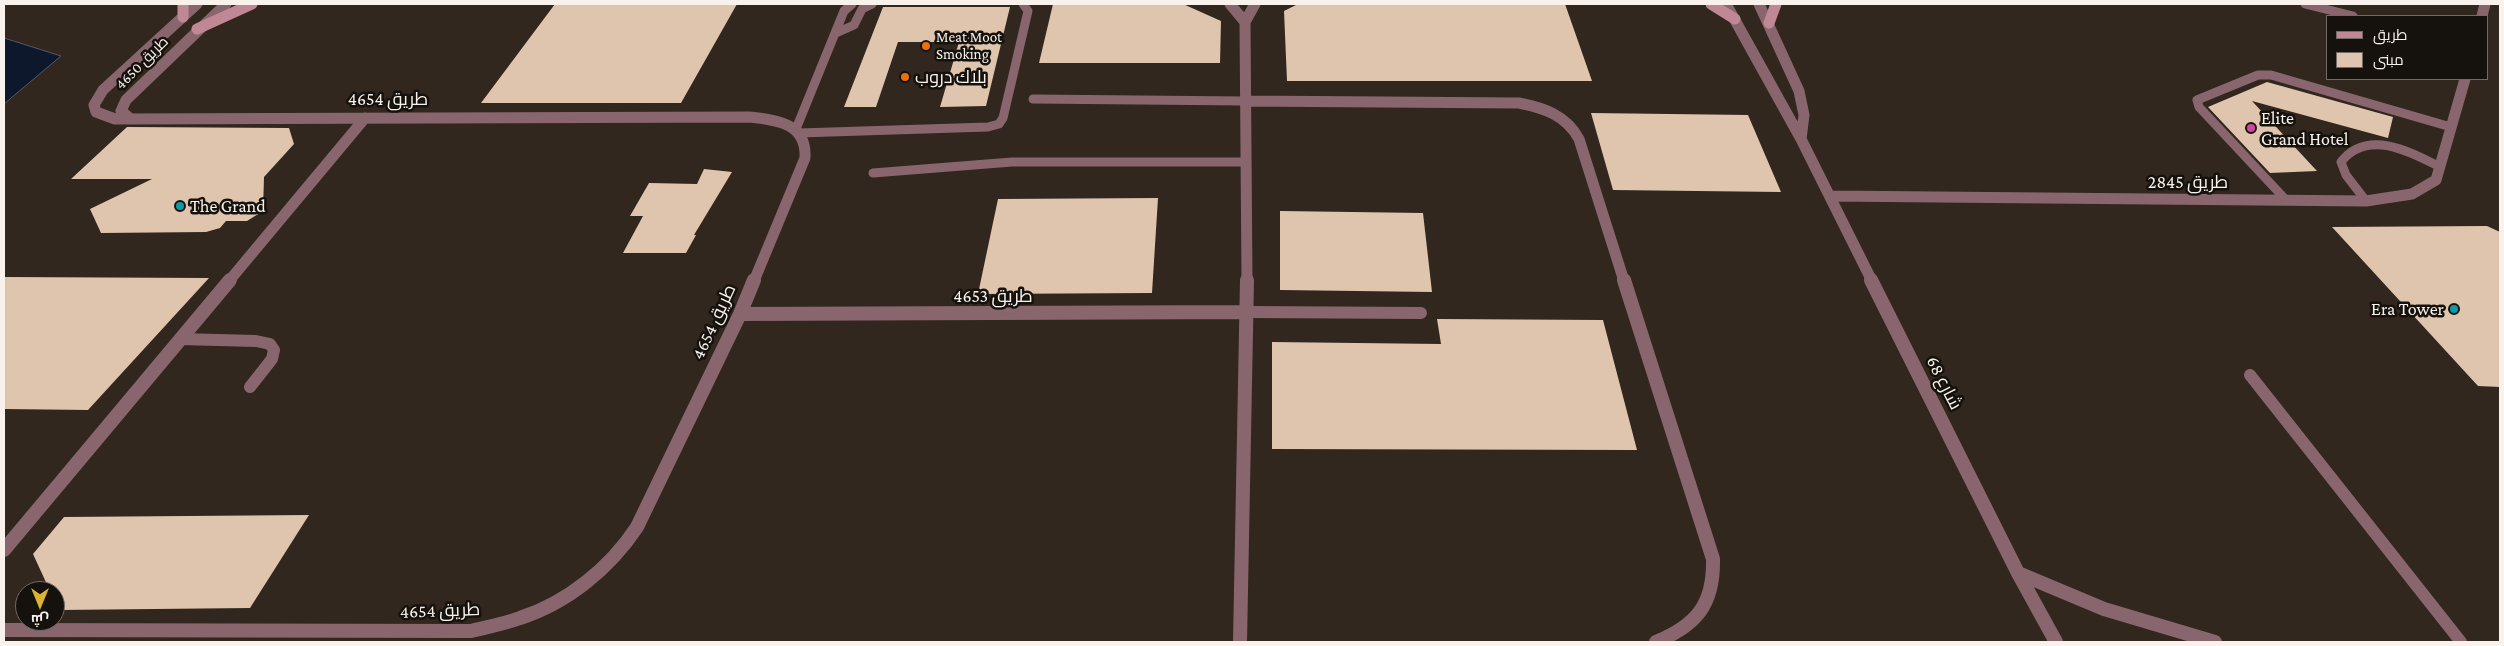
<!DOCTYPE html>
<meta charset="utf-8">
<style>
body{margin:0}
#map{position:relative;width:2504px;height:646px;overflow:hidden;background:#31271e;font-family:"Crimson Pro",Cairo,serif}
canvas{display:block}
.frame{position:absolute;inset:0;border:5px solid #f9f2ec;pointer-events:none}
.legend{position:absolute;left:2326px;top:15px;width:162px;height:65px;box-sizing:border-box;background:#15110d;border:1px solid #706b66;margin:0;padding:6px 9px;list-style:none;font-size:15px;color:#f9f2ec}
.legend li{display:flex;align-items:center;gap:10px;height:25px}
.legend b{width:25px;border:1px solid #706b66}
.north{position:absolute;left:15px;top:581px;width:50px;height:50px;box-sizing:border-box;background:#15110d;border:1px solid #706b66;border-radius:50%;rotate:180deg;font-size:14px;font-weight:700;line-height:20px;text-align:center;color:#f9f2ec}
.north::after{content:'';display:block;margin:auto;width:18px;height:22px;background:#dcb233;clip-path:polygon(50% 0,100% 100%,50% 72%,0 100%)}
</style>
<div id="map">
<canvas width="2504" height="646"></canvas>
<div class="frame"></div>
<ul class="legend">
<li><b style="height:6px;background:#c08795"></b>طريق</li>
<li><b style="height:14px;background:#dfc5ad"></b>مبنى</li>
</ul>
<div class="north">ش</div>
</div>
<script>
const c = document.querySelector('canvas').getContext('2d');
c.lineJoin = 'round';
function paint(path, color) { c.fillStyle = color; c.fill(path, 'evenodd'); }
function trace(path, color, width, dash) { c.strokeStyle = color; c.lineWidth = width; c.lineCap = dash ? 'butt' : 'round'; c.setLineDash(dash || []); c.stroke(path); }
function write(font, color, halo, rows, align = 'center') {
  c.font = font + ' "Crimson Pro",Cairo,serif'; c.lineWidth = 5; c.setLineDash([]); c.textBaseline = 'middle'; c.strokeStyle = halo; c.fillStyle = color; for (const [text, x, y, turn = 0] of rows) {
    c.save(); c.translate(x, y); c.rotate((+turn || 0) * Math.PI / 180); c.textAlign = isNaN(turn) ? turn : align; if (halo) c.strokeText(text, 0, 0); c.fillText(text, 0, 0); c.restore();
  }
}
const water = new Path2D(`
 M4 38 61 56 4 104Z`);
paint(water, '#0e182d');
trace(water, '#545966', 1);
paint(new Path2D(`
 M555 4H737L681 103H481Z
 M1053 4H1183L1221 21 1220 63H1039Z
 M1298 4H1565L1592 81H1287L1284 11Z
 M883 7H1010L986 106 940 107 959 42H898L876 107H844Z
 M2267 82 2393 117 2388 138 2252 101 2317 171 2270 173 2208 107Z
 M1591 113 1748 115 1781 192 1613 190Z
 M127 127 289 128 294 144 264 177 263 211 247 221H226L220 228 206 232 101 233 90 209 152 179H71Z
 M704 169 732 172 694 235H696L686 253H623L643 216H630L649 183 697 184Z
 M1158 198 1152 293 978 294 998 199Z
 M1280 211 1423 213 1432 292 1280 290Z
 M2487 226 2500 232V387L2478 386 2332 227Z
 M4 277 209 278 88 410 4 409Z
 M1437 319 1603 320 1637 450 1272 449V342L1441 344Z
 M309 515 250 608 59 610 55 601V591H50L33 554 64 517Z`), '#dfc5ad');
trace(new Path2D(`
 M2305 4 2353 16
 M836 33 854 25 862 9 872 4
 M1033 99 1245 101
 M796 129 844 11 852 4
 M799 133 988 127 999 124 1003 118 1028 11 1023 4
 M873 173 1012 162H1245
 M2286 200 2199 107 2197 100 2258 75H2271L2451 127
 M2366 201 2346 175 2341 162C2367 128 2411 152 2440 167`), '#89666e', 9);
trace(new Path2D(`
 M1247 312 1421 313
 M180 339 256 341 270 344 274 350 272 359 250 387
 M2250 375 2461 642`), '#89666e', 12);
trace(new Path2D(`
 M197 4 103 90 94 105 96 112 115 119 749 117C777 120 807 123 805 158L754 281
 M1230 4 1245 22
 M1726 4 1801 139 1872 281
 M1759 4 1799 91 1804 115 1801 139
 M2482 16 2485 4
 M1245 101 1519 103C1544 108 1566 115 1579 139L1624 281
 M131 119 121 111 126 100 226 4
 M1830 196 2366 201 2412 194 2436 180 2465 79
 M229 281 365 118
 M1247 281 1245 22 1255 4`), '#89666e', 11);
trace(new Path2D(`
 M1624 280 1713 559C1714 604 1697 625 1656 642
 M1871 280 2018 573 2056 642
 M740 314 1247 312
 M4 550 230 280
 M2018 573 2104 609 2215 642
 M4 630 471 631C487 627 504 624 520 618 567 603 610 568 637 527L740 314 754 280
 M1240 642 1247 280`), '#89666e', 14);
trace(new Path2D(`
 M183 4V17
 M1711 4 1735 19
 M1769 23 1776 4
 M197 29 252 4`), '#c08795', 11);
for (const [x, y, r, color] of [
 [926,46,5,"#e8710a"],
 [905,77,5,"#e8710a"],
 [2251,128,5,"#d1479c"],
 [180,206,5,"#0f9aa8"],
 [2454,309,5,"#0f9aa8"]
]) { const dot = new Path2D(); dot.arc(x, y, r, 0, 2 * Math.PI); c.fillStyle = color; c.fill(dot); trace(dot, '#15110d', 2); }
write('15px', '#f9f2ec', '#15110d', [
 ["Meat Moot",936,37],
 ["Smoking",936,54]
], 'left');
write('15px', '#f9f2ec', '#15110d', [
 ["طريق 4650",142,63,-45]
]);
write('18px', '#f9f2ec', '#15110d', [
 ["بلاك دروب",915,77],
 ["Elite",2261,118],
 ["Grand Hotel",2261,139],
 ["The Grand",190,206],
 ["Era Tower",2444,309,"right"]
], 'left');
write('18px', '#f9f2ec', '#15110d', [
 ["طريق 4654",388,99],
 ["طريق 2845",2188,182],
 ["طريق 4653",993,296],
 ["طريق 4654",714,322,-65],
 ["شارع 68",1944,383,63],
 ["طريق 4654",440,611,-2]
]);
</script>
